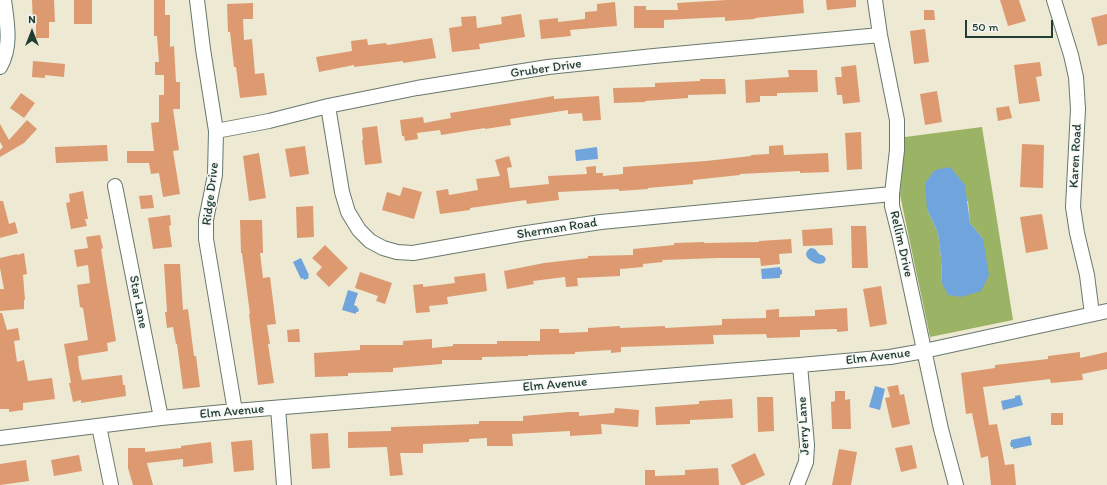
<!DOCTYPE html>
<style>
body{margin:0}
#map{position:relative;width:1107px;height:485px;overflow:hidden;background:#eee9d3;font-family:Itim,sans-serif}
canvas{display:block}
.north{position:absolute;left:12px;top:12px;width:40px;height:40px;-webkit-text-stroke:3px #f6f6f2;paint-order:stroke;rotate:0deg;font-size:11px;font-weight:700;line-height:16px;text-align:center;color:#1f3d34}
.north::after{content:'';display:block;margin:auto;width:14px;height:18px;background:#1f3d34;clip-path:polygon(50% 0,100% 100%,50% 72%,0 100%)}
.scale{position:absolute;left:965px;top:20px;width:88px;height:18px;box-sizing:border-box;border:2px solid #1f3d34;border-top:0;padding-left:5px;font-size:12px;line-height:14px;white-space:nowrap;color:#1f3d34;-webkit-text-stroke:3px #f6f6f2;paint-order:stroke}
</style>
<div id="map">
<canvas width="1107" height="485"></canvas>
<div class="north">N</div>
<div class="scale">50 m</div>
</div>
<script>
const c = document.querySelector('canvas').getContext('2d');
c.lineJoin = 'round';
function paint(path, color) { c.fillStyle = color; c.fill(path, 'evenodd'); }
function trace(path, color, width, dash) { c.strokeStyle = color; c.lineWidth = width; c.lineCap = dash ? 'butt' : 'round'; c.setLineDash(dash || []); c.stroke(path); }
function write(font, color, halo, rows, align = 'center') {
  c.font = font + ' Itim,sans-serif'; c.lineWidth = 3; c.setLineDash([]); c.textBaseline = 'middle'; c.strokeStyle = halo; c.fillStyle = color; for (const [text, x, y, turn = 0] of rows) {
    c.save(); c.translate(x, y); c.rotate((+turn || 0) * Math.PI / 180); c.textAlign = isNaN(turn) ? turn : align; if (halo) c.strokeText(text, 0, 0); c.fillText(text, 0, 0); c.restore();
  }
}
paint(new Path2D(`
 M982 127 1013 320 930 337 900 195 905 137ZM968 201 970 223 983 239 942 283 941 258 938 233 927 209Z`), '#9bb365');
paint(new Path2D(`
 M597 147 598 159 576 161 575 150Z
 M950 167 965 185 970 223 983 239 989 275 981 291 961 297 948 295 942 283 941 258 938 233 927 209 925 183 935 170Z
 M811 248 815 249 819 254 824 256 826 259 824 263C817 265 811 262 807 257 805 253 807 250 811 248Z
 M301 258 309 275 308 276 309 278 304 280 303 278 301 279 293 262Z
 M780 267V269L782 270V274L780 275V278L762 279 761 269Z
 M348 290 358 293 354 305 358 307 357 308 359 309 358 312H356V314L342 310Z
 M875 386 885 389 880 410 869 407Z
 M1020 395 1023 405 1003 410 1001 401 1015 398V396Z
 M1030 436 1032 445 1013 449V447H1011L1010 443 1011 442V440Z`), '#70a4dd');
paint(new Path2D(`
 M32 0H54L55 22H49V38H36V22L33 23Z
 M74 0H92V24H74Z
 M154 0H165V15H170V47L174 46 176 82H180V109H173L179 150 173 151 180 194 163 197 159 173 151 174 149 163H127V151H154L151 123 159 122V95H164V75H155V62H159L157 36H154Z
 M727 0H803L804 13 755 18V19L725 21V17L664 20V28H634V6H646V10H678L677 3Z
 M826 0H856V7L827 10Z
 M1000 0H1019L1026 21 1008 26Z
 M615 2 617 26 570 30 571 36 541 39 539 20 558 18V22L585 19V12L597 11V4Z
 M253 3V19H243L244 40 252 39 255 74 264 73 267 95 240 98 236 67H234L230 32H228L227 4Z
 M924 10H934L935 20H924Z
 M521 14 525 37 479 44 480 49 452 52 449 28 462 26 461 17 476 16 477 28 502 24 501 17Z
 M1107 14V44L1098 46 1091 18Z
 M925 29 929 62 914 64 910 31Z
 M432 38 436 58 403 63V61L354 67V65L319 72 316 57 352 51 351 41 367 39 368 45 386 43 387 45Z
 M33 61 65 64 64 77 45 75V78L32 77Z
 M1040 62 1042 76 1036 77 1040 101 1019 104 1014 65Z
 M856 65 860 102 843 104 842 95H837L835 77H842L841 67Z
 M788 70H817L818 92 777 93V96H760V102L746 103 745 80 789 77Z
 M700 79H725L726 94 688 95V98L645 101V102L614 103 613 88 655 87V83L700 81Z
 M937 91 942 122 925 125 920 94Z
 M21 93 35 103 24 118 10 108Z
 M554 96V99L599 96 601 120 583 121 582 113 568 114V110L510 119 511 125 485 129V128L441 135 440 130 417 133 418 139 405 141 404 136H402L400 120 423 117 424 123 451 118 450 113Z
 M1009 106 1012 118 998 121 996 108Z
 M27 120 37 129 24 143 0 157V150L3 147 0 142V124L9 140Z
 M377 126 382 163 365 165 362 141 363 140 362 128Z
 M861 132 862 169 847 170 845 133Z
 M1022 144 1044 145 1043 188 1020 187Z
 M107 145 108 161 56 163 55 147Z
 M783 145 784 155 828 153 829 172 800 173V171L740 174V175L693 180V184L648 188V189L619 191V189L558 192 559 200 527 204 526 200 470 208V210L440 214 436 191 448 189 449 195 478 190 476 179 500 176 495 160 509 156 512 167 507 168 510 188 549 184 548 176 587 174 586 167 596 166V173H603V176L623 174V167L706 161 751 156V155L769 154V146Z
 M305 146 309 174 290 177 285 149Z
 M259 153 266 198 249 201 243 156Z
 M403 187 422 192 414 219 382 210 387 192 400 196Z
 M83 191 88 219H85L87 226 71 229 66 203 70 202 69 194Z
 M152 195 154 208 141 209 139 196Z
 M0 201H3L9 224 15 222 18 233 0 238Z
 M313 206 314 237 297 238 296 207Z
 M1042 214 1048 249 1026 253 1020 217Z
 M170 215 171 225 169 226 172 247 153 249 148 218Z
 M240 220H262L263 253H260L263 278 270 277 276 324 267 325 270 344H268L274 383 258 385 249 314H250L242 253H241Z
 M851 226H866L868 268H852Z
 M832 228 833 245 803 246 802 230Z
 M100 235 103 248 101 249 116 341 107 343 108 351 78 356 79 368 82 380 122 375 123 385H125L126 396 81 403V400L73 402 69 383H71L64 344 88 340 83 308 80 307 77 285 90 283 88 265 77 267 74 250 88 248 86 237Z
 M791 239 792 253 779 254 780 264 761 266 760 258H718L662 260 663 262 643 264V267L620 269V276L577 278 578 286 566 287 565 277 533 281 534 284 507 289 504 271 544 263 588 258V256L633 255V249L674 245V243L704 242V243L759 242V241Z
 M325 245 348 268 329 287 316 274 322 267 312 258Z
 M24 253 27 274 23 275 25 300H24V309L0 311V289H4L0 268V258L17 254V255Z
 M164 264H180L183 310 188 309 194 356H196L200 387 183 389 177 344H176L173 327 167 328 165 312H167Z
 M360 272 392 283 385 304 376 301 378 296 355 288Z
 M485 273 487 291 447 297 448 304 429 306 430 312 416 313 413 285 423 284V287L455 283 454 277Z
 M881 286 887 324 870 327 863 289Z
 M847 308 848 331 837 332V329L800 330V337L767 338 766 334 713 335 714 344 621 347V352L611 353V350L575 352V354L528 355V356L482 357V360H442V364L393 368V372L348 373V376L315 377 314 353 360 350V345H403V341L432 339V348L453 346V344H497V341H540V329H559V333L588 332V328L620 326V328L665 326V328L722 325V319L766 318V310L779 309V317L815 316V310Z
 M0 313H2L7 330 18 328 20 340 14 341 17 362 24 360 28 381 52 378 55 399 23 403V410L9 412V409H0Z
 M299 329 300 342H288L287 330Z
 M1080 352V358L1107 352V369L1082 374 1083 380 1051 383 1050 379 983 387 989 425 997 424 1005 465 1014 464 1016 485H991L988 456 981 458 972 413 966 414 961 373 995 368V365L1048 359V356Z
 M898 385 900 395 904 394 910 424 892 428 885 398 890 397 887 387Z
 M835 391H845V400L850 399 851 429H832L831 402 835 401Z
 M757 397H773L774 431 758 432Z
 M732 399 733 418 690 420V424L656 425 655 407 699 404V401Z
 M615 408 639 410 638 427 601 424 602 434 570 436V431L512 434 513 446H487V438L469 439V442L423 444V453H400L403 475 390 476 387 447 348 448V432L391 431V427L479 424V421H523V416L569 412H579V416L614 413Z
 M1051 413H1063V425H1051Z
 M328 433 330 468 312 469 310 434Z
 M252 440 254 470 234 472 231 442Z
 M211 442 213 463 183 467V459L147 463 153 485H133L128 468V448H145V452L181 448V446Z
 M912 445 917 468 901 472 895 448Z
 M839 449 857 452 851 485H832Z
 M755 453 765 475 744 485H741L731 465Z
 M79 455 82 471 54 476 51 460Z
 M26 460 29 481 0 485V464Z
 M718 468 719 485H645V470H655V476L685 475V470Z`), '#dd9970');
const minor = new Path2D(`
 M197 0 203 49 216 131 215 175 206 220V239L235 411
 M875 0 880 35 897 120V150L892 194V206L900 238 941 429 956 485
 M1054 0 1071 55 1076 77 1078 109 1073 207 1077 233 1087 275 1092 314
 M0 67C12 46 7 23 4 0
 M328 106 342 192 348 212 359 230 370 241 383 248 397 252 413 253 520 234 601 222 892 194
 M216 131 269 121 328 106 417 88 548 67 654 56 880 35
 M115 186 161 418
 M278 408 284 485
 M99 426 111 485
 M0 438 161 418 235 411 800 365 890 357 924 351 1107 311
 M797 485 806 462 807 445 800 365`);
trace(minor, '#67796c', 16);
trace(minor, '#fff', 14);
write('13px', '#1f3d34', '#f6f6f2', [
 ["Gruber Drive",546,69,-8],
 ["Karen Road",1076,156,-87],
 ["Ridge Drive",211,194,-83],
 ["Sherman Road",557,229,-9],
 ["Rellim Drive",901,244,77],
 ["Star Lane",138,302,79],
 ["Elm Avenue",878,357,-7],
 ["Elm Avenue",555,385,-5],
 ["Elm Avenue",232,412,-5],
 ["Jerry Lane",804,426,-93]
]);
</script>
